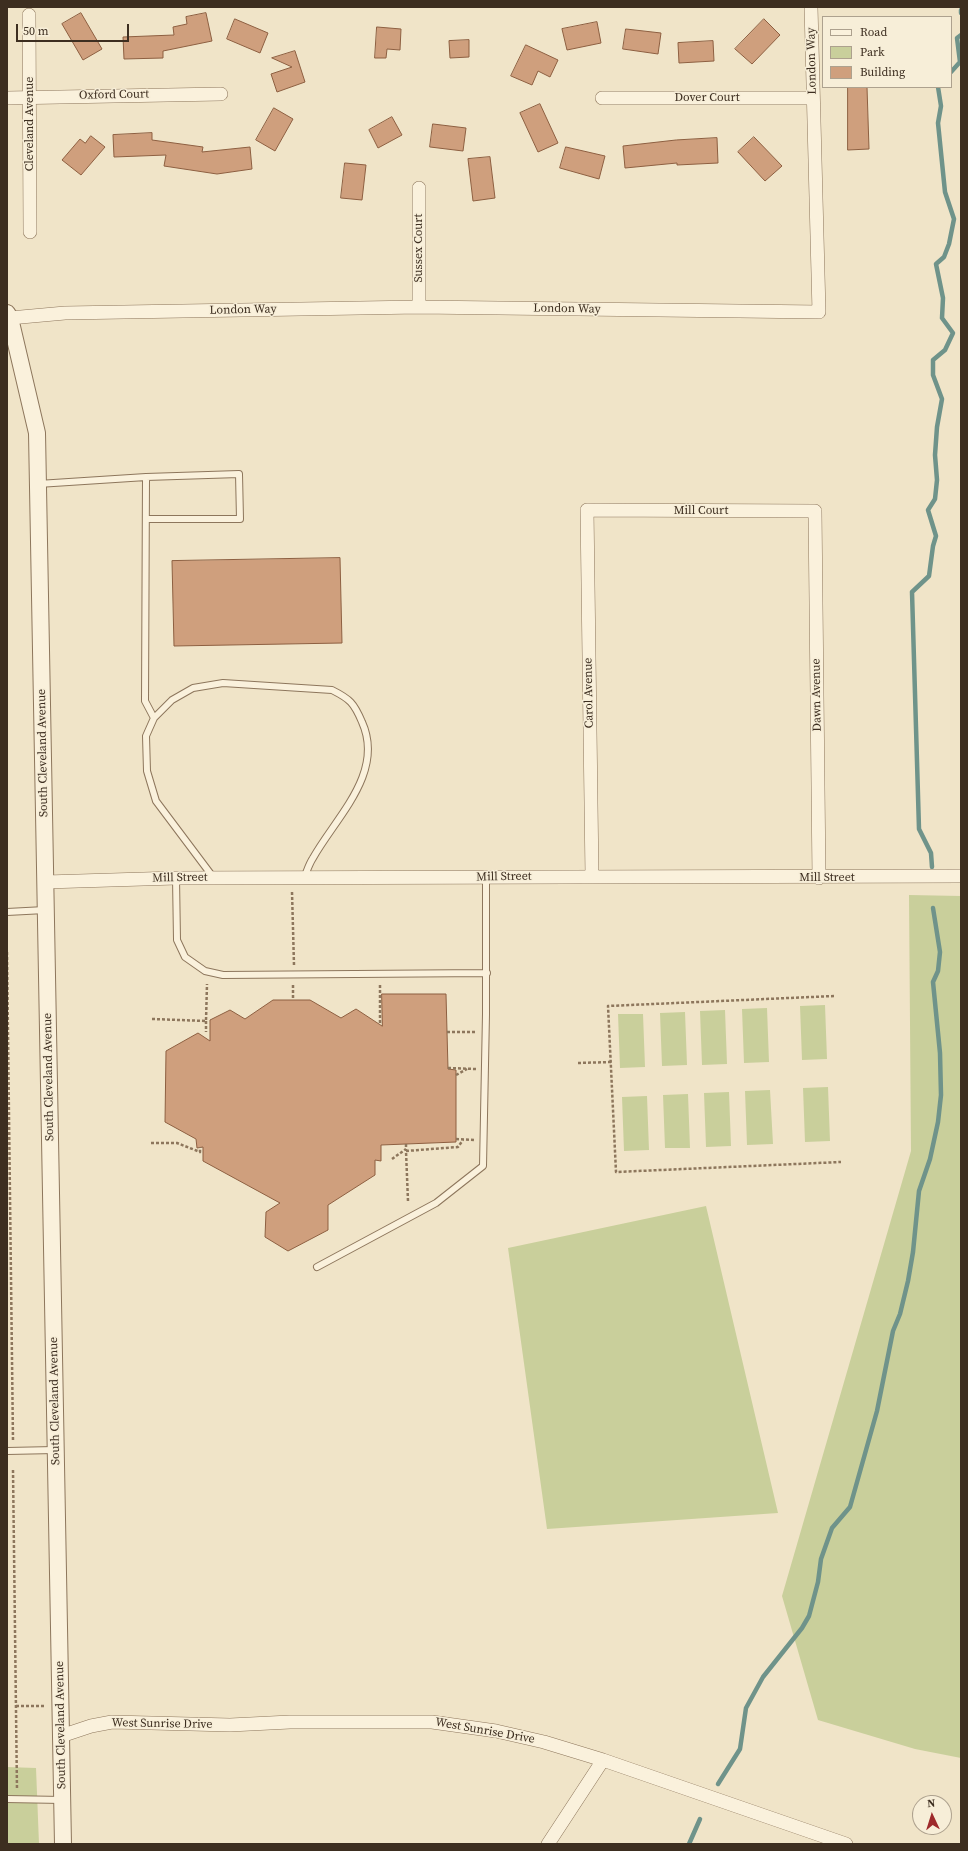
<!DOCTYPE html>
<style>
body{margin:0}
#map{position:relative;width:968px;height:1851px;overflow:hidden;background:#f0e4c8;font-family:"Source Serif 4",serif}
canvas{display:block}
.frame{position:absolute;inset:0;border:8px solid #3d2e20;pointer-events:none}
.legend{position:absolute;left:822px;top:16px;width:130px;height:72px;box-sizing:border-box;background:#f7eed8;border:1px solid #ada18e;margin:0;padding:5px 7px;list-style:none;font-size:12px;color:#3d2e20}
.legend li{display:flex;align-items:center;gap:8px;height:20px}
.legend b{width:20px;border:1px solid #ada18e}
.north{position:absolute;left:912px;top:1795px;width:40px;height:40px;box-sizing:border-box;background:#f7eed8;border:1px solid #ada18e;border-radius:50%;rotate:356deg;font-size:11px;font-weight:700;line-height:16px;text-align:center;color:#3d2e20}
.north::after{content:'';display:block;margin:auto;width:14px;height:18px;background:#9e2a2b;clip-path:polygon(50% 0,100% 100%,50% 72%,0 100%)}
.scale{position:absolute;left:16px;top:24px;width:113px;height:18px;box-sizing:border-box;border:2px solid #3d2e20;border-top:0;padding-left:5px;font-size:12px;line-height:14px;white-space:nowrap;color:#3d2e20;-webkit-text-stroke:3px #f7eed8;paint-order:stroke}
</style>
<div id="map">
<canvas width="968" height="1851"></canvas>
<div class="frame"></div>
<ul class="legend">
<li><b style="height:5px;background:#faf1dc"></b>Road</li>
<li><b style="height:11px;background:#c9cf9b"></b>Park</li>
<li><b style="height:11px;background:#cf9f7d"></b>Building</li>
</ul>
<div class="north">N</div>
<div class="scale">50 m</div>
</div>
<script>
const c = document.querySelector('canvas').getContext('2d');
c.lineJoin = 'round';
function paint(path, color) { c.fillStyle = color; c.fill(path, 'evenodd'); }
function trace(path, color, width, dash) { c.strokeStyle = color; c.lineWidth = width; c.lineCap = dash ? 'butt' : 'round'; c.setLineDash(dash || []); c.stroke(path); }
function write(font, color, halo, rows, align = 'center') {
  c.font = font + ' "Source Serif 4",serif'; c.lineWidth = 3; c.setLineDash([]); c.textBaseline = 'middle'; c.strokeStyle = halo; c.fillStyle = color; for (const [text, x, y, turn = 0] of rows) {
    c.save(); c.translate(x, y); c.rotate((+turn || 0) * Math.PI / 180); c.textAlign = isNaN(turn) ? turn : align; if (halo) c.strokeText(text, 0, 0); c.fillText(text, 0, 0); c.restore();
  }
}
paint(new Path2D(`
 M909 895 961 896V1758L915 1749 818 1720 782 1596 911 1151Z
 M825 1005 827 1059 802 1060 800 1006Z
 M767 1008 769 1062 744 1063 742 1009Z
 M725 1010 727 1064 702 1065 700 1011Z
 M685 1012 687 1065 662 1066 660 1013Z
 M618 1014H643L645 1067 620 1068Z
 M828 1087 830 1141 805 1142 803 1088Z
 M770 1090 773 1144 747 1145 745 1091Z
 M729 1092 731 1146 706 1147 704 1093Z
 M688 1094 690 1148H665L663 1095Z
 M647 1096 649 1150 624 1151 622 1097Z
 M706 1206 778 1513 547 1529 508 1248Z
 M7 1767 36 1768 39 1844H7Z`), '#c9cf9b');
trace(new Path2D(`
 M961 10V13
 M951 72 960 62 957 38 961 35
 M932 867 931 853 919 829 912 592 929 576 933 546 936 536 928 510 935 499 937 480 935 455 937 427 942 399 933 375V360L945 350 953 333 942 318 943 298 936 264 944 257 949 244 954 219 945 192 938 123 941 106 938 87
 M718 1784 740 1749 746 1708 763 1677 802 1628 809 1616 818 1582 821 1559 832 1528 850 1507 877 1411 893 1331 900 1314 908 1281 913 1252 919 1191 930 1159 938 1122 941 1095 940 1053 933 982 938 971 940 952 933 908
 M689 1844 700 1819`), '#6f938a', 4.5);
const building = new Path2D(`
 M81 13 102 49 83 60 62 24Z
 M206 13 212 41 163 51V58L124 59 123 37 174 35 173 27 187 24 186 17Z
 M235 19 268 33 260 53 227 39Z
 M764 19 780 35 752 64 735 49Z
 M597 22 601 43 567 50 562 29Z
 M377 27 401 29 400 50 387 49 386 58H375Z
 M626 29 661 33 658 54 623 49Z
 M469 40V57L450 58 449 41Z
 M713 41 714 61 679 63 678 43Z
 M526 45 558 60 550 77 538 71 532 85 511 76Z
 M295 51 305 82 277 92 271 74 292 67 272 58Z
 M848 87H867L869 149 848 150Z
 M540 104 558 143 538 152 520 113Z
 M274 108 293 119 275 151 256 140Z
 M392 117 402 135 378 148 369 130Z
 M433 124 466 128 463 151 430 147Z
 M152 133V140L203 147 202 152 250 147 252 169 217 174 164 166 166 155 114 157 113 135Z
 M91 136 105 147 81 175 62 160 80 139 85 143Z
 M754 137 782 166 765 181 738 152Z
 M717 138 718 163 677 165V163L625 168 623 146 676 140Z
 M566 147 605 156 599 179 560 168Z
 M490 157 495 198 473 201 468 159Z
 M345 163 366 165 362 200 341 198Z
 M340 558 342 643 174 646 172 561Z
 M382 994H446L448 1069 456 1070V1142L381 1145V1161L375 1160V1175L328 1205V1230L288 1251 265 1237 266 1212 280 1203 203 1161V1147L197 1148 196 1139 165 1122 166 1051 198 1033 210 1041V1020L230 1010 245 1019 273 1000H310L341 1018 356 1009 382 1026Z`);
paint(building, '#cf9f7d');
trace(building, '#8d5f41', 1);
const service = new Path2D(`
 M146 477 239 474 240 519H147
 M38 484 146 477 145 701 154 718
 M213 877 156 801 147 771 146 736 154 718 172 700 193 688 223 683 332 690C350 699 354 703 362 722 385 773 336 817 313 858 309 864 307 871 304 878
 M176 878 177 940 185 957 205 971 223 975 487 973
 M7 912 45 910
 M317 1267 436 1203 483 1166 486 1014V878
 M7 1451 55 1450
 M7 1799 62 1800`);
const minor = new Path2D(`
 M29 15 30 232
 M7 98 221 94
 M602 98H813
 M419 307V188
 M10 318 65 313 419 307 819 312 811 7
 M592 876 587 510 815 511 819 878
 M46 882 176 878 961 876
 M61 1736 91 1726 112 1722 230 1725 290 1722H432L496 1731 544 1742 603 1760 846 1844
 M548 1844 603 1760`);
const tertiary = new Path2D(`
 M7 313 10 318 37 433 63 1844`);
trace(service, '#8d765c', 8);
trace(minor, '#8d765c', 14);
trace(tertiary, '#8d765c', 18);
trace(new Path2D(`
 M292 892 294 965
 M7 952 13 1441
 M293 985V1000
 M834 996 608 1006 616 1172 841 1162
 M152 1019 206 1021 207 984
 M206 1021V1032
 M380 1023V985
 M447 1032H477
 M578 1063 611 1062
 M448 1068 476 1069
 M456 1075 467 1069
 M456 1139 474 1140
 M151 1143H177L200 1152V1147
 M406 1144V1151
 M392 1159 406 1149
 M408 1201 406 1151 458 1147 463 1140
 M13 1470 17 1790
 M16 1706H45`), '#8d765c', 2.5, [3, 2]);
trace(service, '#faf1dc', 6);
trace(minor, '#faf1dc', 13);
trace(tertiary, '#faf1dc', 16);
write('12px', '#3d2e20', '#f7eed8', [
 ["London Way",812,61,-91],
 ["Oxford Court",114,95,-1],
 ["Dover Court",707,98],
 ["Cleveland Avenue",30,124,-90],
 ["Sussex Court",419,248,-90],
 ["London Way",567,309,1],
 ["London Way",243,310,-1],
 ["Mill Court",701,511],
 ["Carol Avenue",589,693,-91],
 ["Dawn Avenue",817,695,-91],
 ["South Cleveland Avenue",43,753,-91],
 ["Mill Street",504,877,-1],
 ["Mill Street",180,878,-1],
 ["Mill Street",827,878],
 ["South Cleveland Avenue",49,1077,-91],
 ["South Cleveland Avenue",55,1401,-91],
 ["West Sunrise Drive",162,1724,1],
 ["South Cleveland Avenue",61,1725,-91],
 ["West Sunrise Drive",485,1731,10]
]);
</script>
